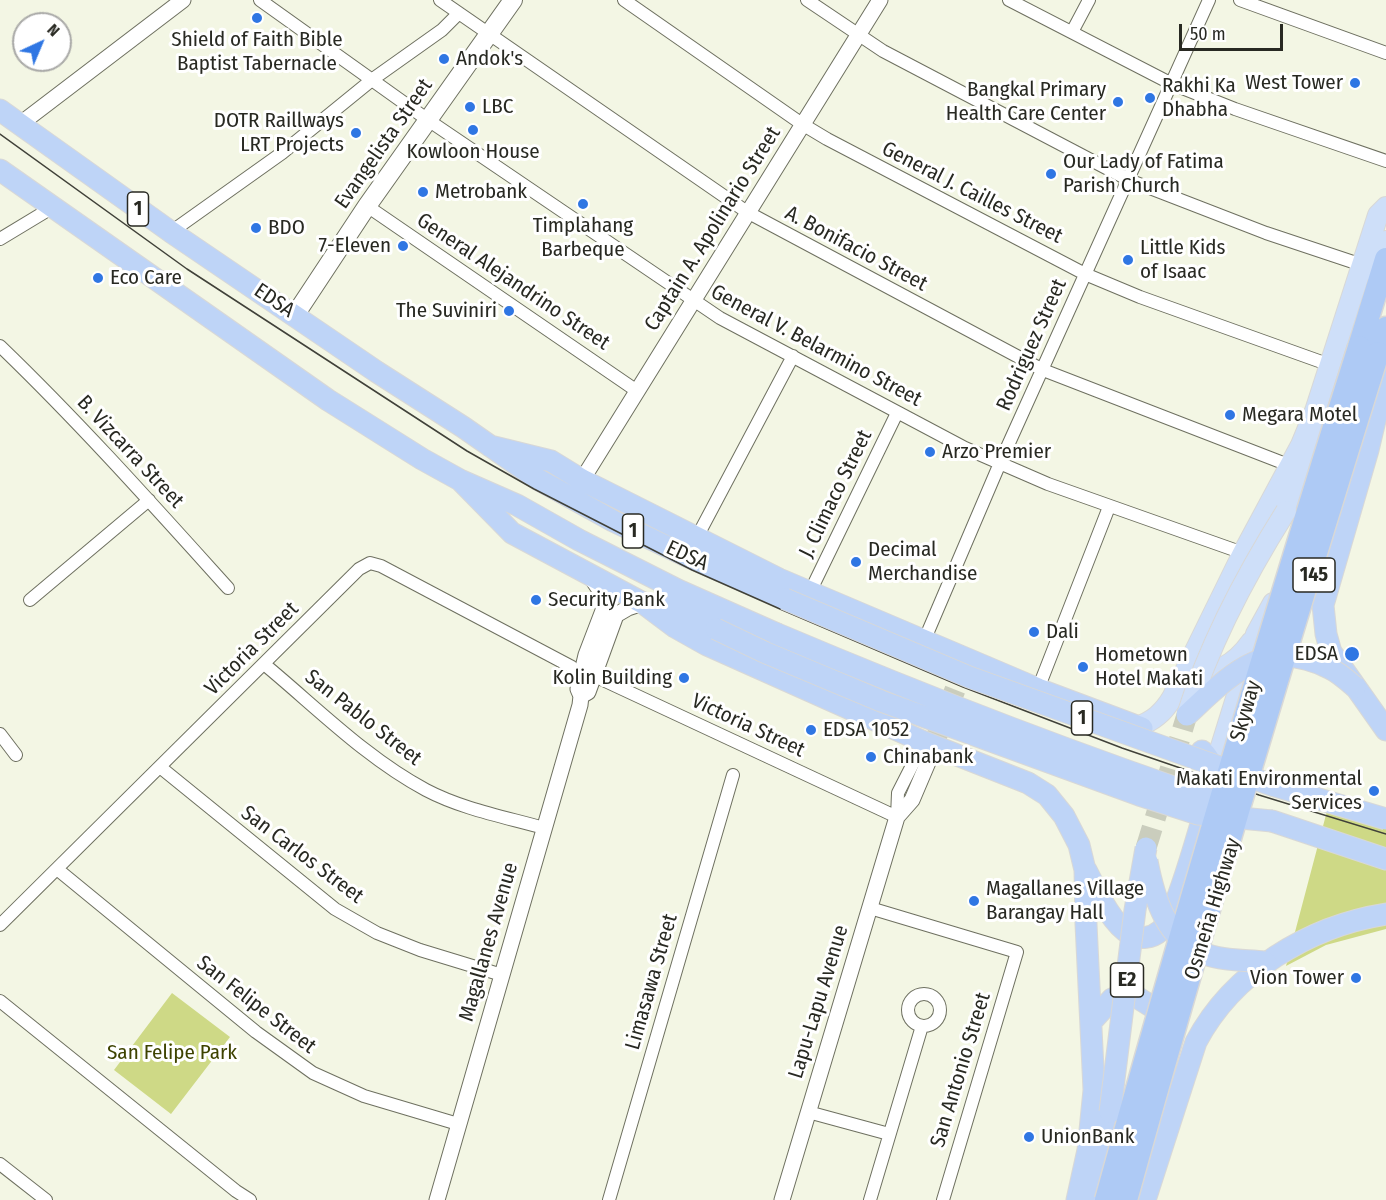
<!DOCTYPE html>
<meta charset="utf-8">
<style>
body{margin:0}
#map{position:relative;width:1386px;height:1200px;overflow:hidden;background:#f3f6e4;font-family:"Fira Sans Condensed",sans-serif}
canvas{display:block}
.north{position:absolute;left:12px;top:12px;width:60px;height:60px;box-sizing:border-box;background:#fff;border:2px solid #a9a9a7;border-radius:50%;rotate:44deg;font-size:16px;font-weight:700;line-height:24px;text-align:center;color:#282922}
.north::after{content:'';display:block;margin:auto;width:21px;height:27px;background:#2f76e3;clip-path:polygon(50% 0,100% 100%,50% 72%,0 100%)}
.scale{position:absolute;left:1179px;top:24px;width:104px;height:27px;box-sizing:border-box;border:3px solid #282922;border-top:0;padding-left:8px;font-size:18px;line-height:21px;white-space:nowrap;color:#282922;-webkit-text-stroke:4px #fff;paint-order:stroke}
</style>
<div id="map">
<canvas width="1386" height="1200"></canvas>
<div class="north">N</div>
<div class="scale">50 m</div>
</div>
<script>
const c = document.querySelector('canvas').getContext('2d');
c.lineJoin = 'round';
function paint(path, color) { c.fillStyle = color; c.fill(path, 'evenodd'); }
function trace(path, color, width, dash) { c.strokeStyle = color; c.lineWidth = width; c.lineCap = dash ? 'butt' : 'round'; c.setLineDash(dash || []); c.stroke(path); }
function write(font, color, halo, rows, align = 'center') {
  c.font = font + ' "Fira Sans Condensed",sans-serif'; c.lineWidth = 6; c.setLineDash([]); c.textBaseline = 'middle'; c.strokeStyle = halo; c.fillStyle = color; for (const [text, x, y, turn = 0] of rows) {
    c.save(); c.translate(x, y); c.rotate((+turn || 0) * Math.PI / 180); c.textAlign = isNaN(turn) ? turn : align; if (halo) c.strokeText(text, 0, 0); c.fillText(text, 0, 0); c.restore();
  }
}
paint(new Path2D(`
 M1327 811 1386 828V929L1326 945 1286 966Z
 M172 993 230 1037 171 1114 114 1070Z`), '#ced986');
trace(new Path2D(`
 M936 738 964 667
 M1146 848 1187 715`), '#cacdbd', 21, [21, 10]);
const minor = new Path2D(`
 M260 0 428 120 720 318 965 448 1048 484 1243 553
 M440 0 747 212 1043 370 1291 466
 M624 0 802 124 827 139 1085 274 1140 297 1330 365
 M807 0 883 51 1129 180 1266 233 1362 265
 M1009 0 1172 84 1235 109 1386 161
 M1240 0 1386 53
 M1072 32 1089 0
 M367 206 637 391
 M171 232 282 153 373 79 442 30 459 13
 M0 239 53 207
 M0 346C80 423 154 506 228 588
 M696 539 793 356
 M810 592 897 413
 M30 600 149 500
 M924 641 1000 463 1209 0
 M264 664C316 707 366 758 426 790 462 809 505 817 544 828
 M586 672 897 817 898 793 924 742
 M1038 689 1109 507
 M0 734 16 755
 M160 767 335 909 377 933 420 950 502 975
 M57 869 256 1032 313 1073 364 1096 458 1124
 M870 908 1017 952 943 1200
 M0 925 359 569 370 563 381 566 572 667
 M908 1010a16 16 0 1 1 32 0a16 16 0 1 1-32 0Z
 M0 1001 236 1191 250 1200
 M808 1112 889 1134
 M0 1164 46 1200
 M609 1200 733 775
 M870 1200 922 1026`);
const tertiary = new Path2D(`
 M19 125 183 0
 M582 480 880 0
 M581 696 588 692 616 615 628 608 643 603
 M437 1200 580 705 581 696 578 689 586 655 604 608 601 592 591 577
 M782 1200 897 817 912 800 929 760 933 754 942 749`);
const secondary = new Path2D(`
 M295 315 367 206 513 0`);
const primary = new Path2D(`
 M1376 273 1386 241
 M1286 511 1306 471 1326 420
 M1193 658C1208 687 1239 659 1251 642
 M1137 727C1153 721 1163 713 1172 698L1243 553 1301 445 1315 411 1378 215 1386 207
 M1213 782 1219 753 1256 634 1273 603`);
const trunk = new Path2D(`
 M0 110 171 232 377 372 463 427 539 480 613 521 684 555 785 599
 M0 170 328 400 422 459 460 480 517 505 579 540 678 590 775 633
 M1386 374 1368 450 1323 605 1326 634 1331 652 1386 730
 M490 446 551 461 582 480 779 579 1038 689 1142 728
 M460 480 512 533 643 603 675 627 707 645 924 742 1028 783 1047 795 1064 816 1079 845 1085 870 1086 924 1094 1090 1088 1150 1077 1200
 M647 604 676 609 716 629
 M1272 821 1386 859
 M1086 870C1096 889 1111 924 1130 934 1140 940 1152 938 1160 931 1178 916 1204 810 1213 783 1213 769 1212 761 1202 751
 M1091 1022 1112 999 1122 995 1135 996 1154 1008 1165 1029
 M1094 1200 1102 1165 1110 1112
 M1145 1200 1196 1042C1233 972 1309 926 1386 914`);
const motorway = new Path2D(`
 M1359 347 1386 259
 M1378 353 1386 328`);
trace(minor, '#6e7060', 14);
trace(tertiary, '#6e7060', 17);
trace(secondary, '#6e7060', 20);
trace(primary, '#d8d8d7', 22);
trace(trunk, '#d8d8d7', 23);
trace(motorway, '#d8d8d7', 25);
trace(minor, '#fff', 12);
trace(tertiary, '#fff', 15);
trace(secondary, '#fff', 18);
trace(primary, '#cedff9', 20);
trace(trunk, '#bed4f7', 21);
trace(motorway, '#aecaf5', 22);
trace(new Path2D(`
 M0 134 187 269 467 451 534 489 692 570 780 609 963 687 1122 748 1259 795 1386 834`), '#404139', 1.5);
const primaryBridge = new Path2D(`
 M1187 715C1210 642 1245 576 1286 511`);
const trunkBridge = new Path2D(`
 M785 599 969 677 1208 763 1275 786 1386 819
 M716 629 764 652 881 701 1139 795 1198 814 1272 821
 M775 633C926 697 1079 756 1235 808
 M1187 715C1229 676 1266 635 1329 668 1338 672 1347 680 1355 687
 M1147 861C1154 898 1166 940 1205 954 1223 961 1246 960 1265 962
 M1110 1112 1135 910 1146 848`);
const motorwayBridge = new Path2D(`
 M1106 1200C1185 914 1270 630 1359 347
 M1126 1200C1205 916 1290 634 1378 353`);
trace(primaryBridge, '#d8d8d7', 22, []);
trace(trunkBridge, '#d8d8d7', 23, []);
trace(motorwayBridge, '#d8d8d7', 25, []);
trace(primaryBridge, '#cedff9', 20);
trace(trunkBridge, '#bed4f7', 21);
trace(motorwayBridge, '#aecaf5', 22);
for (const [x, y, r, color] of [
 [257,18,6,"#2f76e3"],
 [444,59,6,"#2f76e3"],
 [1355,83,6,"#2f76e3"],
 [1150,98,6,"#2f76e3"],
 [1118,102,6,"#2f76e3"],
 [470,107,6,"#2f76e3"],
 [473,130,6,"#2f76e3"],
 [356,133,6,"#2f76e3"],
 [1051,174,6,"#2f76e3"],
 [423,192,6,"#2f76e3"],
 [583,204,6,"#2f76e3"],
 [256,228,6,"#2f76e3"],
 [403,246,6,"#2f76e3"],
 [1128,260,6,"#2f76e3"],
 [98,278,6,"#2f76e3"],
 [509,311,6,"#2f76e3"],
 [1230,415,6,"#2f76e3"],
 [930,452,6,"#2f76e3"],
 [856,562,6,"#2f76e3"],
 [536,600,6,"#2f76e3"],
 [1034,632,6,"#2f76e3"],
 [1352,654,8,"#2f76e3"],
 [1083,667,6,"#2f76e3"],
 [684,678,6,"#2f76e3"],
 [811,730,6,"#2f76e3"],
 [871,757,6,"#2f76e3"],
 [1374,791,6,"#2f76e3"],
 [974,901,6,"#2f76e3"],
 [1356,978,6,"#2f76e3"],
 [1029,1137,6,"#2f76e3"]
]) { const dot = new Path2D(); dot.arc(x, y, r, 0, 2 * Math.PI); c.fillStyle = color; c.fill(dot); trace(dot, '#fff', 2); }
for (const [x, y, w] of [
 [138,209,21],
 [633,531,21],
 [1314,575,42],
 [1082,718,21],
 [1127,980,33]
]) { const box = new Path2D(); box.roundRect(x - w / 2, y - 17, w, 34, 4.5); c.fillStyle = '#fff'; c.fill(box); trace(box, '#282922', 1.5); }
write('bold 20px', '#282922', null, [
 ["1",138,209],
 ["1",633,531],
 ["145",1314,575],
 ["1",1082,718],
 ["E2",1127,980]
]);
write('21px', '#282922', '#fff', [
 ["Shield of Faith Bible",257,40,"center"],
 ["Baptist Tabernacle",257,64,"center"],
 ["Andok's",456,59],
 ["West Tower",1343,83,"right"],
 ["Rakhi Ka",1162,86],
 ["Dhabha",1162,110],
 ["Bangkal Primary",1106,90,"right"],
 ["Health Care Center",1106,114,"right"],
 ["LBC",482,107],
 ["DOTR Raillways",344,121,"right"],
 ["LRT Projects",344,145,"right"],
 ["Kowloon House",473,152,"center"],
 ["Our Lady of Fatima",1063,162],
 ["Parish Church",1063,186],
 ["Metrobank",435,192],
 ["Timplahang",583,226,"center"],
 ["Barbeque",583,250,"center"],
 ["BDO",268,228],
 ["7-Eleven",391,246,"right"],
 ["Little Kids",1140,248],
 ["of Isaac",1140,272],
 ["Eco Care",110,278],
 ["The Suviniri",497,311,"right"],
 ["Megara Motel",1242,415],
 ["Arzo Premier",942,452],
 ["Decimal",868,550],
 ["Merchandise",868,574],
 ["Security Bank",548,600],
 ["Dali",1046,632],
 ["EDSA",1338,654,"right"],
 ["Hometown",1095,655],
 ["Hotel Makati",1095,679],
 ["Kolin Building",672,678,"right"],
 ["EDSA 1052",823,730],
 ["Chinabank",883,757],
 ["Makati Environmental",1362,779,"right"],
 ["Services",1362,803,"right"],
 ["Magallanes Village",986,889],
 ["Barangay Hall",986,913],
 ["Vion Tower",1344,978,"right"],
 ["UnionBank",1041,1137]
], 'left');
write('21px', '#282922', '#fff', [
 ["Evangelista Street",384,144,-55],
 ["General J. Cailles Street",972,193,27],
 ["Captain A. Apolinario Street",713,229,-58],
 ["A. Bonifacio Street",856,249,28],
 ["General Alejandrino Street",513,282,34],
 ["EDSA",274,301,34],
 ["Rodriguez Street",1032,345,-66],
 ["General V. Belarmino Street",816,346,28],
 ["B. Vizcarra Street",130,452,47],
 ["J. Climaco Street",836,494,-64],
 ["EDSA",687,556,25],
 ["Victoria Street",252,649,-45],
 ["Skyway",1246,711,-74],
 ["San Pablo Street",363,718,38],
 ["Victoria Street",748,726,25],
 ["San Carlos Street",302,855,37],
 ["Osmeña Highway",1213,909,-73],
 ["Magallanes Avenue",489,942,-74],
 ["Limasawa Street",652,982,-74],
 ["Lapu-Lapu Avenue",819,1002,-73],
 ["San Felipe Street",256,1005,38],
 ["San Antonio Street",961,1070,-73]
]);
write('21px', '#3e4300', '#fff', [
 ["San Felipe Park",172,1053]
]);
</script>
